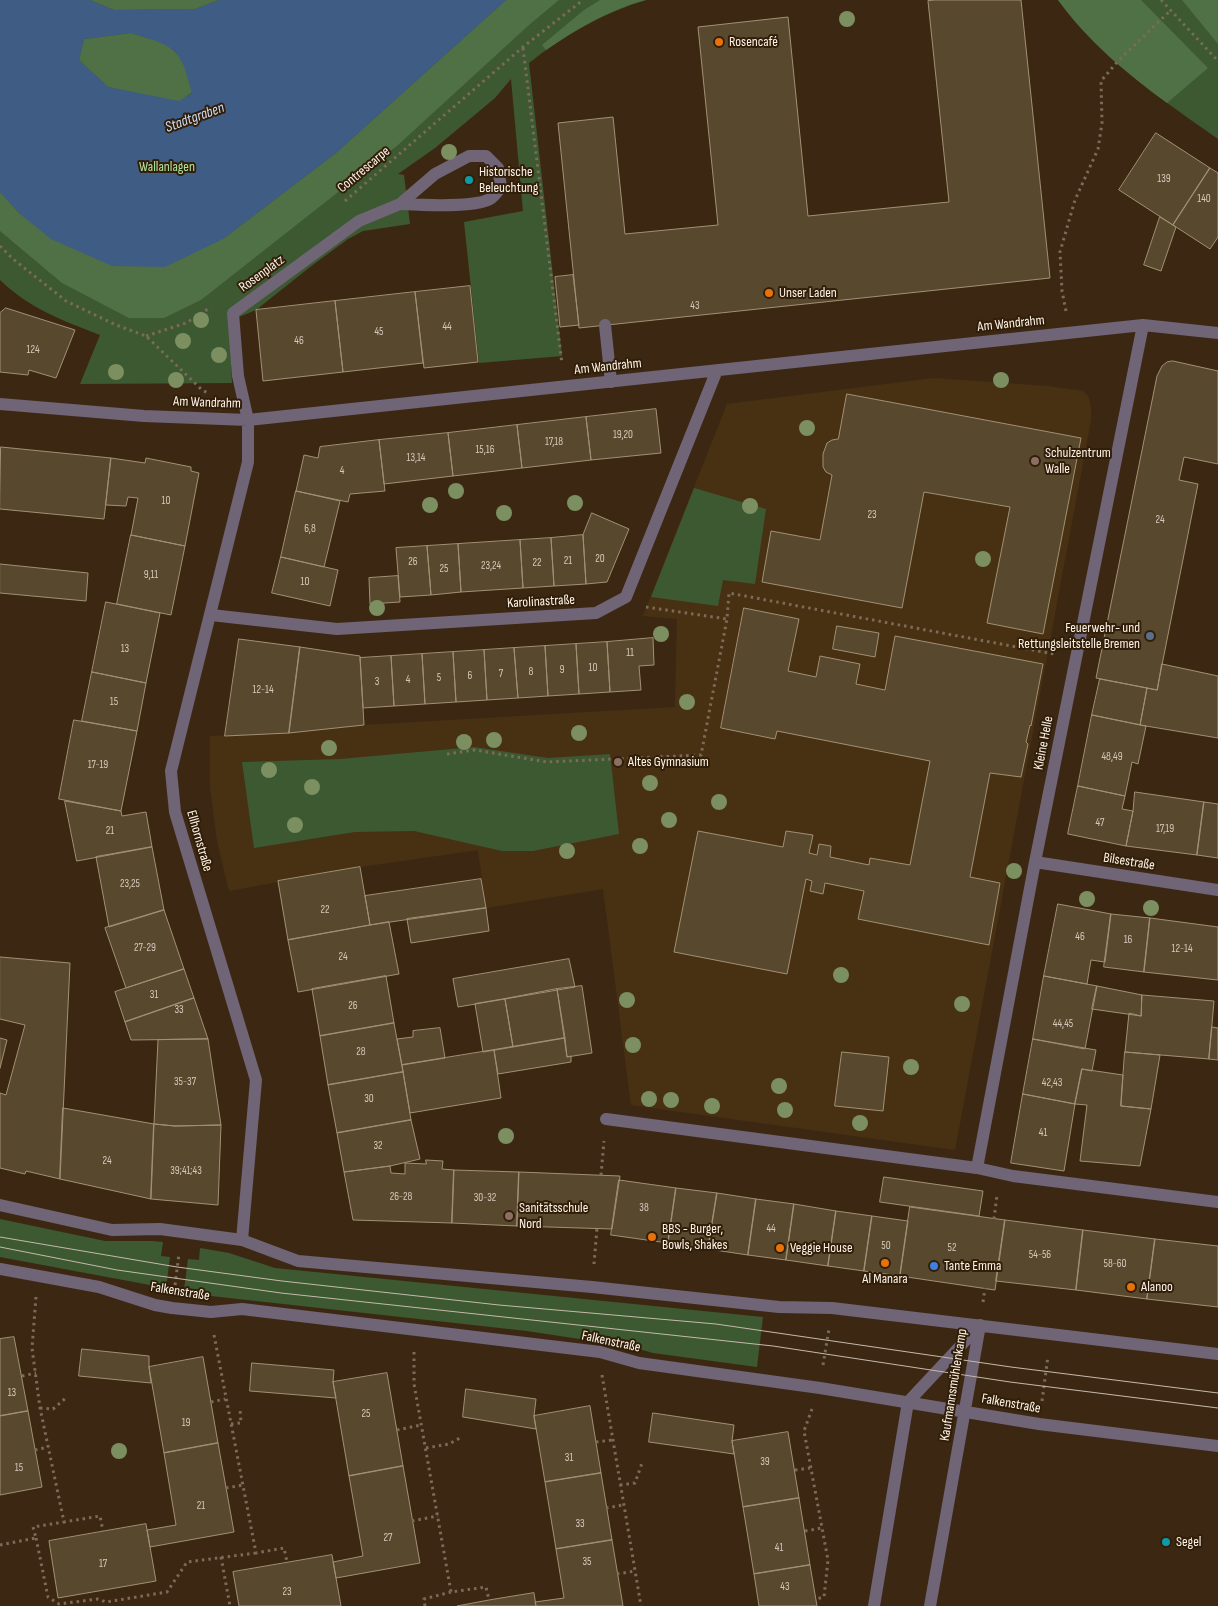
<!DOCTYPE html>
<meta charset="utf-8">
<style>
body{margin:0}
canvas{display:block;background:#3c2812}
</style>
<canvas width="1218" height="1606"></canvas>
<script>
const c = document.querySelector('canvas').getContext('2d');
c.lineJoin = 'round';
function paint(path, color) { c.fillStyle = color; c.fill(path, 'evenodd'); }
function trace(path, color, width, dash) { c.strokeStyle = color; c.lineWidth = width; c.lineCap = dash ? 'butt' : 'round'; c.setLineDash(dash || []); c.stroke(path); }
function write(font, color, halo, rows, align = 'center') {
  c.font = font + ' "Sofia Sans Condensed",sans-serif'; c.lineWidth = 4; c.setLineDash([]); c.textBaseline = 'middle'; c.strokeStyle = halo; c.fillStyle = color; for (const [text, x, y, turn = 0] of rows) {
    c.save(); c.translate(x, y); c.rotate((+turn || 0) * Math.PI / 180); c.textAlign = isNaN(turn) ? turn : align; if (halo) c.strokeText(text, 0, 0); c.fillText(text, 0, 0); c.restore();
  }
}
paint(new Path2D(`
 M934 378 1047 386 1083 391 1089 398 1091 408V420L955 1150 631 1105 603 889 486 908 478 850 360 867 229 891 217 841 210 787V736L289 733 364 725 675 707 677 619 643 616 727 404Z`), '#483013');
paint(new Path2D(`
 M0 0H646C603 13 564 35 529 63L562 356 479 363 464 222 523 211 511 79 495 98 435 148 398 174 404 175 410 224 363 231 348 239 310 267 256 310 229 321 232 383 80 384 100 335C62 320 30 309 0 280Z
 M1058 0H1218V139C1160 98 1101 59 1058 0Z
 M694 488 766 509 755 584 723 580 718 606 651 597Z
 M474 747 548 758 610 754 619 834 533 851H502L414 831 355 832 254 848 242 762 340 759Z
 M0 1219 105 1241H152L163 1242 161 1256 170 1257 166 1288 0 1257Z
 M200 1248 229 1253 275 1268 763 1317 757 1367 653 1353 632 1347 527 1331 193 1294V1291L184 1290 188 1259 199 1260Z`), '#3c5931');
paint(new Path2D(`
 M90 0H219L195 9 114 10Z
 M506 0H559L529 25 398 145 201 300 164 318H129L62 283 0 231V192L20 214 223 239 336 153Z
 M600 0H646C610 9 577 29 546 50L542 45 584 10Z
 M1058 0H1141L1208 68 1167 103C1126 73 1088 41 1058 0Z
 M1182 0H1218V44Z
 M131 33 167 44 183 60 192 92 179 102 108 87 79 60 84 39Z`), '#507045');
paint(new Path2D(`
 M0 0H90L114 10 195 9 219 0H506L336 153 223 239 165 267 112 266 51 239 20 214 0 192ZM131 33C174 46 181 47 192 93L179 101 108 87 79 60 84 39Z`), '#3f5c84');
const building = new Path2D(`
 M936 0H1021L1050 278 579 328 558 123 613 117 625 234 718 225 698 27 788 17 808 216 949 202 928 1Z
 M1156 133 1210 168 1173 225 1119 190Z
 M1210 168 1218 173V237L1210 249 1173 225Z
 M1160 217 1176 227 1161 271 1144 265Z
 M573 275 579 325 560 327 555 277Z
 M470 286 478 362 424 368 415 292Z
 M415 292 423 363 343 372 335 301Z
 M335 301 343 372 263 381 256 310Z
 M6 308 75 330 56 378 29 370 28 375 0 372V313Z
 M1173 361 1218 371V464L1184 457 1179 480 1198 484 1157 690 1096 678 1157 376 1162 366 1167 362Z
 M847 394 1081 438 1043 634 987 623 1010 507 924 492 902 608 762 582 771 531 820 540 832 475 826 472 823 467V454L827 443 832 440 838 439Z
 M656 409 661 453 591 460 586 417Z
 M586 417 591 460 522 468 517 425Z
 M517 425 522 468 453 476 448 433Z
 M448 433 453 476 384 484 379 440Z
 M379 440 385 491 350 494 348 502 296 491 304 455 318 458 320 447Z
 M1 447 111 458 104 519 0 509Z
 M111 458 145 463 146 458 191 467V471L199 473 185 546 131 535 138 498 128 497 126 506 106 505Z
 M296 491 340 501 324 567 281 557Z
 M592 513 629 529 607 582 586 584 583 535Z
 M131 535 185 546 171 615 117 604Z
 M583 535 586 584 554 586 551 538Z
 M551 538 554 586 523 588 520 540Z
 M520 540 523 588 461 592 458 544Z
 M458 544 461 592 431 595 427 546Z
 M427 546 431 595 400 597 396 548Z
 M281 557 338 570 330 606 272 593Z
 M0 564 88 573 86 601 0 593Z
 M398 576 400 602 370 604 369 578Z
 M106 602 160 613 146 683 92 672Z
 M744 608 799 619 788 671 816 677 820 656 860 664 856 684 885 690 895 636 1043 664 1031 726 1030 725 1026 742 1028 744 1021 777 990 773 970 877 1000 883 989 945 858 919 864 891 825 883 823 894 810 891 812 881 806 879 787 974 674 952 698 831 783 847 786 831 813 835 809 853 817 855 819 844 831 846 830 857 869 865 870 858 910 865 930 761 777 731 775 739 721 728Z
 M837 626 879 633 875 657 833 649Z
 M653 638 654 665 639 666 641 690 610 692 607 642Z
 M239 639 300 647 289 733 225 736Z
 M607 642 610 692 579 694 576 644Z
 M576 644 579 694 548 696 545 646Z
 M545 646 548 696 518 698 514 648Z
 M300 647 360 656 364 725 289 733Z
 M514 648 518 698 487 700 484 650Z
 M484 650 487 700 456 702 453 652Z
 M453 652 456 702 425 704 422 654Z
 M422 654 425 704 394 706 391 656Z
 M391 656 394 706 363 708 360 658Z
 M1162 664 1218 676V738L1140 725 1147 688 1157 690Z
 M92 672 146 683 137 731 82 721Z
 M1100 679 1147 688 1140 725 1092 715Z
 M1092 715 1146 726 1138 764 1132 762 1125 796 1078 786Z
 M74 720 137 731 121 811 59 799Z
 M1078 786 1125 796 1122 809 1133 811 1126 846 1068 834Z
 M1135 792 1204 802 1197 855 1126 846 1133 811Z
 M65 801 121 811 122 816 146 812 152 847 77 861Z
 M1204 802 1218 804V858L1197 855Z
 M152 847 164 910 109 927 96 857Z
 M360 867 370 925 288 940 278 881Z
 M481 879 486 908 370 925 365 896Z
 M1058 904 1111 914 1105 962 1091 960 1087 984 1044 976Z
 M486 908 489 931 411 943 407 919Z
 M164 910 184 969 126 988 105 928Z
 M1111 914 1150 918 1144 972 1104 967Z
 M1150 918 1218 927V980L1144 972Z
 M389 922 399 974 298 992 288 940Z
 M0 957 70 963 60 1179 26 1171 25 1174 0 1168V1093L6 1095 25 1025 0 1019Z
 M569 959 575 987 458 1007 453 979Z
 M184 969 194 998 125 1022 115 992Z
 M386 976 394 1023 320 1036 312 989Z
 M1044 976 1097 986 1085 1049 1033 1039Z
 M582 986 592 1053 567 1057 557 989Z
 M1097 986 1142 995 1141 1016 1092 1009Z
 M557 989 565 1038 513 1047 505 999Z
 M1142 995 1214 1001 1209 1059 1125 1052 1129 1013 1141 1016Z
 M194 998 208 1039 131 1040 125 1022Z
 M505 999 513 1047 483 1052 475 1004Z
 M394 1023 403 1072 328 1085 320 1036Z
 M1212 1027 1218 1028V1060L1209 1059Z
 M440 1028 445 1058 402 1065 397 1039 413 1037V1031Z
 M0 1038 7 1040 0 1068Z
 M565 1038 567 1057 571 1056V1062L498 1074 494 1050Z
 M208 1039 221 1125 175 1126 154 1124 158 1040Z
 M1033 1039 1096 1050 1092 1071 1082 1069 1075 1104 1023 1094Z
 M494 1050 501 1098 410 1113 402 1065Z
 M842 1052 889 1057 883 1111 835 1106Z
 M1125 1052 1160 1055 1151 1109 1121 1106Z
 M1082 1069 1123 1075 1121 1106 1151 1109 1140 1166 1080 1161 1087 1105 1075 1104Z
 M403 1072 411 1120 337 1133 328 1085Z
 M1023 1094 1075 1104 1064 1171 1011 1163Z
 M63 1108 154 1124 151 1199 60 1179Z
 M411 1120 420 1159 390 1166 344 1172 337 1133Z
 M154 1124 175 1126 221 1125 218 1205 151 1199Z
 M426 1160 443 1161 442 1169 454 1170 452 1223 353 1220 344 1172 390 1166 391 1173 405 1174V1163L426 1164Z
 M454 1170 519 1172 517 1226 452 1223Z
 M519 1172 620 1176 612 1229 517 1226Z
 M884 1177 983 1191 979 1216 880 1202Z
 M619 1180 676 1188 668 1243 611 1235Z
 M676 1188 717 1193 708 1249 668 1243Z
 M717 1193 756 1199 748 1255 708 1249Z
 M756 1199 794 1204 786 1260 748 1255Z
 M794 1204 836 1211 828 1266 786 1260Z
 M910 1207 1005 1220 995 1290 900 1276Z
 M836 1211 872 1216 864 1271 828 1266Z
 M872 1216 908 1221 900 1276 864 1271Z
 M1005 1220 1083 1230 1076 1290 996 1281Z
 M1083 1230 1155 1239 1147 1299 1076 1290Z
 M1155 1239 1218 1246V1307L1147 1299Z
 M14 1337 28 1411 0 1416V1339Z
 M82 1349 149 1356V1367L151 1383 79 1376Z
 M203 1357 218 1443 164 1453 149 1367Z
 M252 1363 334 1370 333 1382 336 1398 250 1391Z
 M387 1373 403 1466 349 1476 333 1382Z
 M466 1389 536 1399 534 1416 536 1429 463 1417Z
 M590 1406 601 1473 545 1482 534 1416Z
 M28 1411 42 1487 0 1495V1416Z
 M653 1413 734 1425 732 1441 734 1454 649 1442Z
 M788 1432 799 1498 743 1507 732 1441Z
 M218 1443 234 1532 150 1547 147 1530 176 1525 164 1453Z
 M403 1466 420 1563 336 1578 333 1562 363 1556 349 1476Z
 M601 1473 612 1540 556 1549 545 1482Z
 M799 1498 810 1565 754 1574 743 1507Z
 M146 1524 156 1581 58 1598 49 1541Z
 M612 1540 623 1606H536L535 1602 564 1598 556 1549Z
 M332 1555 341 1606H239L233 1572Z
 M810 1565 817 1606H759L754 1574Z
 M534 1593 536 1606H457L489 1600Z`);
paint(building, '#58492e');
trace(building, '#a29074', 1);
trace(new Path2D(`
 M1161 0 1218 61
 M523 48 562 364
 M345 201 523 47 583 0
 M0 246 13 259 66 301 116 325 146 336 201 389 209 394
 M1066 311 1062 291 1060 252 1075 200 1098 149 1102 123 1101 81 1118 61 1170 11
 M146 336 186 323 211 307
 M646 607 727 619 729 593 1054 654
 M447 754 475 750 547 762 701 755 727 619
 M601 1175 604 1141
 M994 1219 997 1195
 M594 1264 597 1228
 M175 1285 179 1254
 M36 1297 32 1348 40 1408 64 1522 100 1516 103 1531
 M983 1302 985 1288
 M214 1335 256 1553 284 1548 287 1562
 M414 1352V1384L451 1592 486 1587 489 1600
 M823 1365 829 1329
 M602 1375 641 1606
 M22 1376 36 1373
 M1042 1401 1048 1356
 M211 1402 225 1399
 M40 1408 53 1409 67 1397
 M812 1409 804 1431 828 1560 824 1597 816 1599
 M231 1424 241 1423 240 1409
 M397 1430 421 1425
 M596 1442 612 1440
 M426 1448 449 1444 460 1438
 M35 1450 48 1447
 M795 1470 810 1468
 M620 1485 635 1483 642 1463
 M226 1488 243 1485
 M606 1508 623 1505
 M412 1521 438 1516
 M805 1531 822 1528
 M36 1538 48 1597 59 1604 98 1599 106 1602 167 1592 187 1562 256 1553
 M0 1545 36 1538 33 1527 64 1522
 M221 1557 230 1606
 M617 1574 635 1571
 M425 1606 424 1599 451 1592`), '#7c6b59', 3, [2.5, 4]);
trace(new Path2D(`
 M605 325 611 382
 M606 1119 977 1168 1013 1176 1218 1202`), '#706477', 12);
trace(new Path2D(`
 M0 404 144 416 248 420 1143 325 1218 333
 M211 615 337 629 596 613 626 597 717 370
 M1035 862 1218 890
 M977 1168 1035 862 1143 325
 M242 1240 256 1080 175 812 171 771 248 462V420L238 376 233 313 359 221 400 204 435 174 469 156H486L498 168 501 187C498 191 494 197 490 199 474 208 420 205 400 204`), '#706477', 12);
trace(new Path2D(`
 M0 1205 112 1230 160 1229 242 1240 298 1261 592 1287 779 1307 832 1308 1218 1354
 M0 1269 99 1287 155 1305 172 1308 211 1312 242 1309 600 1352 639 1363 820 1388 1039 1424 1218 1446
 M874 1606 908 1402 980 1325
 M930 1606 980 1325`), '#706477', 12);
trace(new Path2D(`
 M0 1237 177 1267 282 1281 499 1305 716 1324 1011 1367 1218 1393
 M0 1247 117 1270 281 1293 773 1346 1010 1382 1218 1408`), '#c6b9ab', 1);
c.fillStyle = '#7c8f60';
for (const [x, y] of [
 [847,19],
 [449,152],
 [201,320],
 [183,341],
 [219,355],
 [116,372],
 [176,380],
 [1001,380],
 [807,428],
 [456,491],
 [575,503],
 [430,505],
 [750,506],
 [504,513],
 [983,559],
 [377,608],
 [661,634],
 [687,702],
 [579,733],
 [494,740],
 [464,742],
 [329,748],
 [269,770],
 [650,783],
 [312,787],
 [719,802],
 [669,820],
 [295,825],
 [640,846],
 [567,851],
 [1014,871],
 [1087,899],
 [1151,908],
 [841,975],
 [627,1000],
 [962,1004],
 [633,1045],
 [911,1067],
 [779,1086],
 [649,1099],
 [671,1100],
 [712,1106],
 [785,1110],
 [860,1123],
 [506,1136],
 [119,1451]
]) { c.beginPath(); c.arc(x, y, 8, 0, 2 * Math.PI); c.fill(); }
for (const [x, y, r, color] of [
 [719,42,5,"#e8710a"],
 [469,180,5,"#0f9aa8"],
 [769,293,5,"#e8710a"],
 [1035,461,5,"#8d6e63"],
 [1150,636,5,"#5c6f8a"],
 [618,762,5,"#8d6e63"],
 [509,1216,5,"#8d6e63"],
 [652,1237,5,"#e8710a"],
 [780,1248,5,"#e8710a"],
 [885,1263,5,"#e8710a"],
 [934,1266,5,"#3f7fe0"],
 [1131,1287,5,"#e8710a"],
 [1166,1542,5,"#0f9aa8"]
]) { const dot = new Path2D(); dot.arc(x, y, r, 0, 2 * Math.PI); c.fillStyle = color; c.fill(dot); trace(dot, '#311e08', 2); }
write('11px', '#d4c8ba', null, [
 ["139",1164,179],
 ["140",1204,199],
 ["43",695,306],
 ["44",447,327],
 ["45",379,332],
 ["46",299,341],
 ["124",33,350],
 ["19,20",623,435],
 ["17,18",554,442],
 ["15,16",485,450],
 ["13,14",416,458],
 ["4",342,471],
 ["10",166,501],
 ["23",872,515],
 ["24",1160,520],
 ["6,8",310,529],
 ["20",600,559],
 ["21",568,561],
 ["26",413,562],
 ["22",537,563],
 ["23,24",491,566],
 ["25",444,569],
 ["9,11",151,575],
 ["10",305,582],
 ["13",125,649],
 ["11",630,653],
 ["10",593,668],
 ["9",562,670],
 ["8",531,672],
 ["7",501,674],
 ["6",470,676],
 ["5",439,678],
 ["4",408,680],
 ["3",377,682],
 ["12-14",263,690],
 ["15",114,702],
 ["48,49",1112,757],
 ["17-19",98,765],
 ["47",1100,823],
 ["17,19",1165,829],
 ["21",110,831],
 ["23,25",130,884],
 ["22",325,910],
 ["46",1080,937],
 ["16",1128,940],
 ["27-29",145,948],
 ["12-14",1182,949],
 ["24",343,957],
 ["31",154,995],
 ["26",353,1006],
 ["33",179,1010],
 ["44,45",1063,1024],
 ["28",361,1052],
 ["35-37",185,1082],
 ["42,43",1052,1083],
 ["30",369,1099],
 ["41",1043,1133],
 ["32",378,1146],
 ["24",107,1161],
 ["39;41;43",186,1171],
 ["26-28",401,1197],
 ["30-32",485,1198],
 ["38",644,1208],
 ["44",771,1229],
 ["50",886,1246],
 ["52",952,1248],
 ["54-56",1040,1255],
 ["58-60",1115,1264],
 ["13",12,1393],
 ["25",366,1414],
 ["19",186,1423],
 ["31",569,1458],
 ["39",765,1462],
 ["15",19,1468],
 ["21",201,1506],
 ["33",580,1524],
 ["27",388,1538],
 ["41",779,1548],
 ["35",587,1562],
 ["17",103,1564],
 ["43",785,1587],
 ["23",287,1592]
]);
write('14px', '#fdf3e8', '#311e08', [
 ["Rosencafé",729,42],
 ["Historische",479,172],
 ["Beleuchtung",479,188],
 ["Unser Laden",779,293],
 ["Schulzentrum",1045,453],
 ["Walle",1045,469],
 ["Feuerwehr- und",1140,628,"right"],
 ["Rettungsleitstelle Bremen",1140,644,"right"],
 ["Altes Gymnasium",628,762],
 ["Sanitätsschule",519,1208],
 ["Nord",519,1224],
 ["BBS - Burger,",662,1229],
 ["Bowls, Shakes",662,1245],
 ["Veggie House",790,1248],
 ["Tante Emma",944,1266],
 ["Al Manara",885,1279,"center"],
 ["Alanoo",1141,1287],
 ["Segel",1176,1542]
], 'left');
write('14px', '#b1e4a0', '#311e08', [
 ["Wallanlagen",167,167]
]);
write('14px', '#fdf3e8', '#311e08', [
 ["Contrescarpe",364,170,-40],
 ["Rosenplatz",262,274,-36],
 ["Am Wandrahm",1011,324,-6],
 ["Am Wandrahm",608,367,-6],
 ["Am Wandrahm",207,403,2],
 ["Karolinastraße",541,602,-3],
 ["Kleine Helle",1044,743,-79],
 ["Ellhornstraße",199,841,74],
 ["Bilsestraße",1129,862,9],
 ["Falkenstraße",180,1292,9],
 ["Falkenstraße",611,1342,12],
 ["Kaufmannsmühlenkamp",954,1385,-81],
 ["Falkenstraße",1011,1404,10]
]);
write('italic 15px', '#caddf8', '#311e08', [
 ["Stadtgraben",195,118,-20]
]);
</script>
